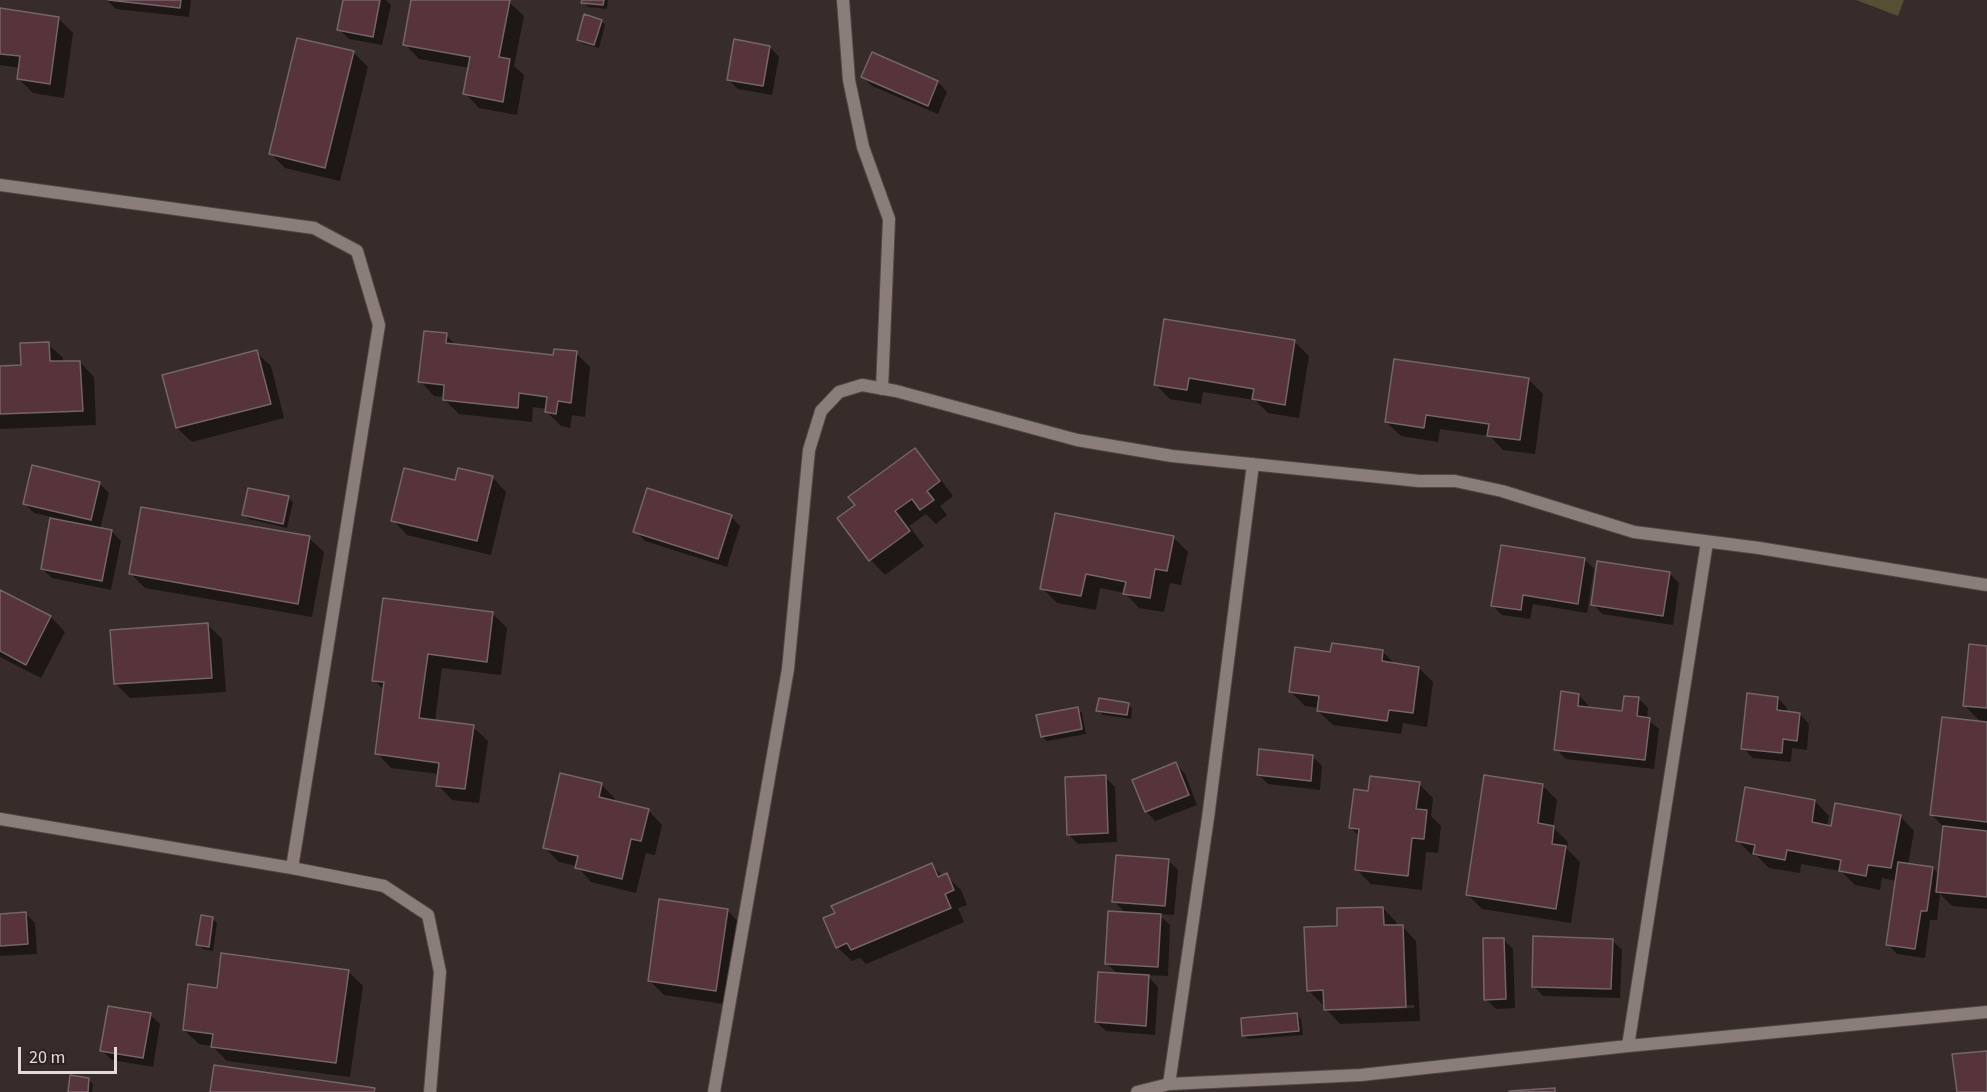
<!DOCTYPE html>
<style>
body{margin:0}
#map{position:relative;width:1987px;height:1092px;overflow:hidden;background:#372c29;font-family:"Source Sans 3",sans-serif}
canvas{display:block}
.scale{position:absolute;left:18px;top:1047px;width:99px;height:27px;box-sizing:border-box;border:3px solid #e3dbd9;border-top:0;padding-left:8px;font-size:18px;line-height:21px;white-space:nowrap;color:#e3dbd9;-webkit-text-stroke:4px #2d2220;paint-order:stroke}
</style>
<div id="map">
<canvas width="1987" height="1092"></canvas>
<div class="scale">20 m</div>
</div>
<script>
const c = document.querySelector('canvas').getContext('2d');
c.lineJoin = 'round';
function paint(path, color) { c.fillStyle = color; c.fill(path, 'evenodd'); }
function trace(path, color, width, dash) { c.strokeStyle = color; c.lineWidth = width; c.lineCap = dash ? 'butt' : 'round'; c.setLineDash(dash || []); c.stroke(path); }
paint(new Path2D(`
 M1856 0H1904L1898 16Z`), '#574e33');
paint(new Path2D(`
 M107 0H191L189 17 116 9Z
 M345 0H386L391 5 382 45 349 39 339 29Z
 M413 0H501L509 2 524 16 514 66 524 75 517 115 479 108 465 93 470 68 419 59 405 44Z
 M583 0H608L607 9 588 7Z
 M0 10 58 18 73 33 64 98 33 93 19 79 20 68 0 65Z
 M601 21 605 25 599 48 583 44 578 39Z
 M770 47 779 57 772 95 738 89 728 79Z
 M353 52 368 67 340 181 285 168 271 154Z
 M862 76 938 82 947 92 938 114 872 86Z
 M446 335 457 346 554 357 576 353 590 367 585 417 572 415 570 428 561 426 547 412V409L533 407 532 422 459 414 444 399 445 397 434 396 420 381Z
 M1295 342 1309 356 1299 418 1268 413 1255 400 1203 392 1201 404 1170 399 1155 384Z
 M48 344 63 358V363L80 362 94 377 96 425 0 429V367L22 366Z
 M256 352 271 366 284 418 192 442 177 428Z
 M1529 380 1543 394 1535 454 1503 450 1490 436 1440 429 1438 442 1401 436 1386 422Z
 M915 450 929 464 953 496 940 506 947 515 936 524 926 514 909 526 924 546 885 575 871 560 839 519 857 506Z
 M492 477 506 492 491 555 407 535 393 520 456 482Z
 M99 483 109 493 100 529 111 531 121 541 111 590 52 578 42 569 52 517 34 513 24 503Z
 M288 498 293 502 287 528 249 519 244 515Z
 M731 517 740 526 727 567 645 541 635 531Z
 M1173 537 1188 552 1181 585 1170 583 1164 612 1139 608 1125 593 1100 588 1096 610 1057 603 1042 588Z
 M309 538 324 552 312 617 145 588 130 573Z
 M1584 559 1594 569 1587 613 1533 604 1530 619 1502 615 1492 605Z
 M1669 573 1679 583 1673 625 1602 614 1593 604Z
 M0 592 51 617 65 632 41 678 0 657Z
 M493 614 507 628 501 675 442 668 435 721 473 727 488 741 479 803 452 800 438 785 439 774 391 768 377 753 385 691 374 680Z
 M208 625 222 639 226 692 130 698 116 684Z
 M1987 647V909L1952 906 1940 894 1937 920H1930L1925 958 1897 954 1888 944 1896 881 1882 878 1880 890 1855 885 1841 871 1801 864 1800 873 1769 868 1757 856 1752 855 1737 840 1815 801 1829 816 1827 826 1833 827 1900 816 1914 831 1908 865 1933 868 1940 875 1945 828 1932 815 1982 723 1965 706Z
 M1382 651 1396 665 1419 668 1433 682 1427 727 1403 723 1401 734 1333 725 1318 711 1319 708 1305 706 1291 692 1332 654Z
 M1579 695 1588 705V709L1623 713 1639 699 1648 708 1647 719 1659 729 1654 769 1566 759 1556 749Z
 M1778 698 1787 708V713L1800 714 1809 724 1807 750 1792 748 1791 762 1753 758 1743 748Z
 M1128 704 1132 709 1131 719 1103 715 1098 710Z
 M1078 709 1082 713 1086 734 1047 741 1042 736Z
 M1312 756 1322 766 1320 790 1268 784 1258 774Z
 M1176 764 1185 774 1197 805 1155 821 1146 811Z
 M1105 777 1115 787 1117 842 1078 844 1068 834Z
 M601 784 615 799V802L648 810 662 825 655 855 646 853 636 893 591 882 577 866 559 862 545 848Z
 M1419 784 1433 798 1431 816 1441 826 1438 853 1426 852 1422 890 1371 884 1357 870 1360 837 1351 828 1370 793Z
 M1543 786 1557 800 1553 827 1568 842 1567 849 1580 862 1571 923 1482 909 1468 895Z
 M1168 860 1178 870 1174 915 1158 914 1170 925 1168 976 1147 975 1158 987 1155 1035 1106 1031 1096 1022 1118 974 1106 963 1126 914 1114 901Z
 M931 865 943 876 946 875 961 890 967 905 958 908 964 922 866 964 860 958 852 961 837 947V914Z
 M1383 908 1397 923V926H1402L1416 941 1420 1021 1340 1024 1326 1009V1005H1323L1308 990 1339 928ZM1414 1005V1008L1337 1011V1008Z
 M727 910 741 925 730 1005 664 995 650 981Z
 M25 913 35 923 37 954 0 956V915Z
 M213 919 217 923 213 951 203 949 198 944Z
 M1504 940 1513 949 1515 1008 1496 1009 1486 999Z
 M1612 940 1622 950 1620 998 1543 996 1534 986Z
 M348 971 363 986 350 1077 227 1061 212 1046 199 1044 184 1030 218 989Z
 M150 1015 160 1024 153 1067 112 1060 102 1051Z
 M1297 1015 1301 1019 1303 1035 1248 1039 1243 1035Z
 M89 1080 93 1084 92 1092H69Z`), '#0007');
const building = new Path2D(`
 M108 0H181L180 8Z
 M343 0H380L373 37 337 30Z
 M411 0H510L499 57 510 59 503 102 463 94 470 57 403 45Z
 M582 0H604L603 5 581 3Z
 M0 8 59 17 50 84 17 79 20 56 0 54Z
 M584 14 602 20 594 45 577 40Z
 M297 38 354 51 325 168 269 154Z
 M734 39 770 46 763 86 727 80Z
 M872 52 938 81 928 106 861 77Z
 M1164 319 1295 340 1285 405 1252 399 1254 389 1189 378 1187 390 1154 385Z
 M424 331 447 333 446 343 553 355 554 349 577 351 571 403 558 401 556 414 545 412 547 397 519 393 518 408 443 400 444 385 418 382Z
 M49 342 50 361H80L83 411 0 414V366L21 365 20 343Z
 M257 350 271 404 176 428 162 375Z
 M1394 359 1529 378 1520 440 1487 436 1489 424 1426 415 1424 428 1385 422Z
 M915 448 940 481 927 491 934 500 920 510 912 499 895 511 910 531 869 561 837 518 855 505 848 497Z
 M32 465 100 482 91 520 23 504Z
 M404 468 455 480 458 468 493 476 477 541 391 521Z
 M248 488 289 496 283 524 242 515Z
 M647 488 732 515 718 559 633 532Z
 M141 507 310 536 298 604 129 574Z
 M1055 513 1174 536 1167 571 1155 569 1150 598 1123 594 1126 582 1086 574 1081 596 1040 589Z
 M50 518 112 530 102 581 41 569Z
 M1501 545 1585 558 1578 604 1523 595 1521 610 1491 606Z
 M1597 561 1670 572 1663 616 1591 605Z
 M0 590 51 616 26 665 0 651Z
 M383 598 493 612 487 662 428 654 419 718 474 725 465 789 436 786 439 763 375 754 384 682 372 681Z
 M208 623 212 678 114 684 110 630Z
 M1332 643 1383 650 1382 661 1419 667 1413 713 1389 710 1387 721 1317 711 1319 696 1289 692 1295 647 1330 652Z
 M1969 644 1987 646V708L1963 706Z
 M1561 691 1579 694 1578 706 1622 711 1624 696 1639 697 1637 716 1650 718 1645 760 1554 750Z
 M1747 693 1778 697 1777 710 1800 713 1797 741 1783 739 1782 753 1741 749Z
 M1099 698 1129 703 1127 715 1096 711Z
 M1078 707 1082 729 1041 737 1036 715Z
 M1942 717 1987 722V822L1930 815Z
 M1259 749 1313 755 1311 781 1257 775Z
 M1176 762 1189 795 1145 812 1132 780Z
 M560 773 602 783 599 797 649 809 641 841 631 839 622 879 575 868 578 856 543 848Z
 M1106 775 1108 833 1067 835 1065 777Z
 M1484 775 1543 784 1538 823 1554 826 1552 844 1566 846 1556 909 1466 895Z
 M1370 776 1420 782 1416 809 1427 810 1424 839 1412 838 1408 876 1355 870 1359 829 1349 828 1354 789 1368 791Z
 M1745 787 1815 800 1812 822 1831 826 1835 803 1901 815 1891 868 1868 865 1866 876 1839 871 1841 860 1787 850 1785 860 1753 854 1755 845 1736 841Z
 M1943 826 1987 831V897L1936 892Z
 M1116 855 1169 859 1165 906 1112 902Z
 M1898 862 1933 867 1927 911H1921L1915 949 1886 945Z
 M932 863 938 877 947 873 954 890 945 894 951 908 851 950 847 943 836 948 823 918 835 913 831 906Z
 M659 899 728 909 716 991 648 981Z
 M1383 907 1384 925H1403L1406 1007 1324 1010 1323 990 1307 991 1304 927 1337 926V908Z
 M1108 911 1161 914 1158 967 1105 964Z
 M26 912 28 944 0 946V914Z
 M201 915 213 917 209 947 196 945Z
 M1533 936 1613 939 1611 989 1532 987Z
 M1483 938H1504L1506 999 1484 1000Z
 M221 953 349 970 336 1063 211 1047 213 1034 183 1030 188 984 217 988Z
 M1098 972 1149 975 1146 1026 1095 1022Z
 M108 1006 151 1013 143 1058 100 1051Z
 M1297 1013 1299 1031 1242 1036 1241 1018Z
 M1987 1051V1092H1957L1952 1054Z
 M214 1065 375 1088 374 1092H210Z
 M70 1075 89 1078 88 1092H68Z
 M1555 1088V1092L1509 1091Z`);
paint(building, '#57343c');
trace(building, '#736568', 1.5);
const street = new Path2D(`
 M843 0 849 80 863 147 889 219 882 389
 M0 185 314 228 357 251 379 325 292 868 0 819
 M292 868 384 886 428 915 440 972 430 1092
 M1628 1046 1707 542
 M1169 1084 1208 818 1253 464
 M714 1092 788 669 809 450 821 411 839 392 862 385 896 391 1077 440 1172 456 1419 481H1455L1502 491 1634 532 1759 548 1987 585
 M1137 1092 1169 1084 1361 1075 1628 1046 1987 1012`);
trace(street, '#514846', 14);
trace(street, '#8b7e7a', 12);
</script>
